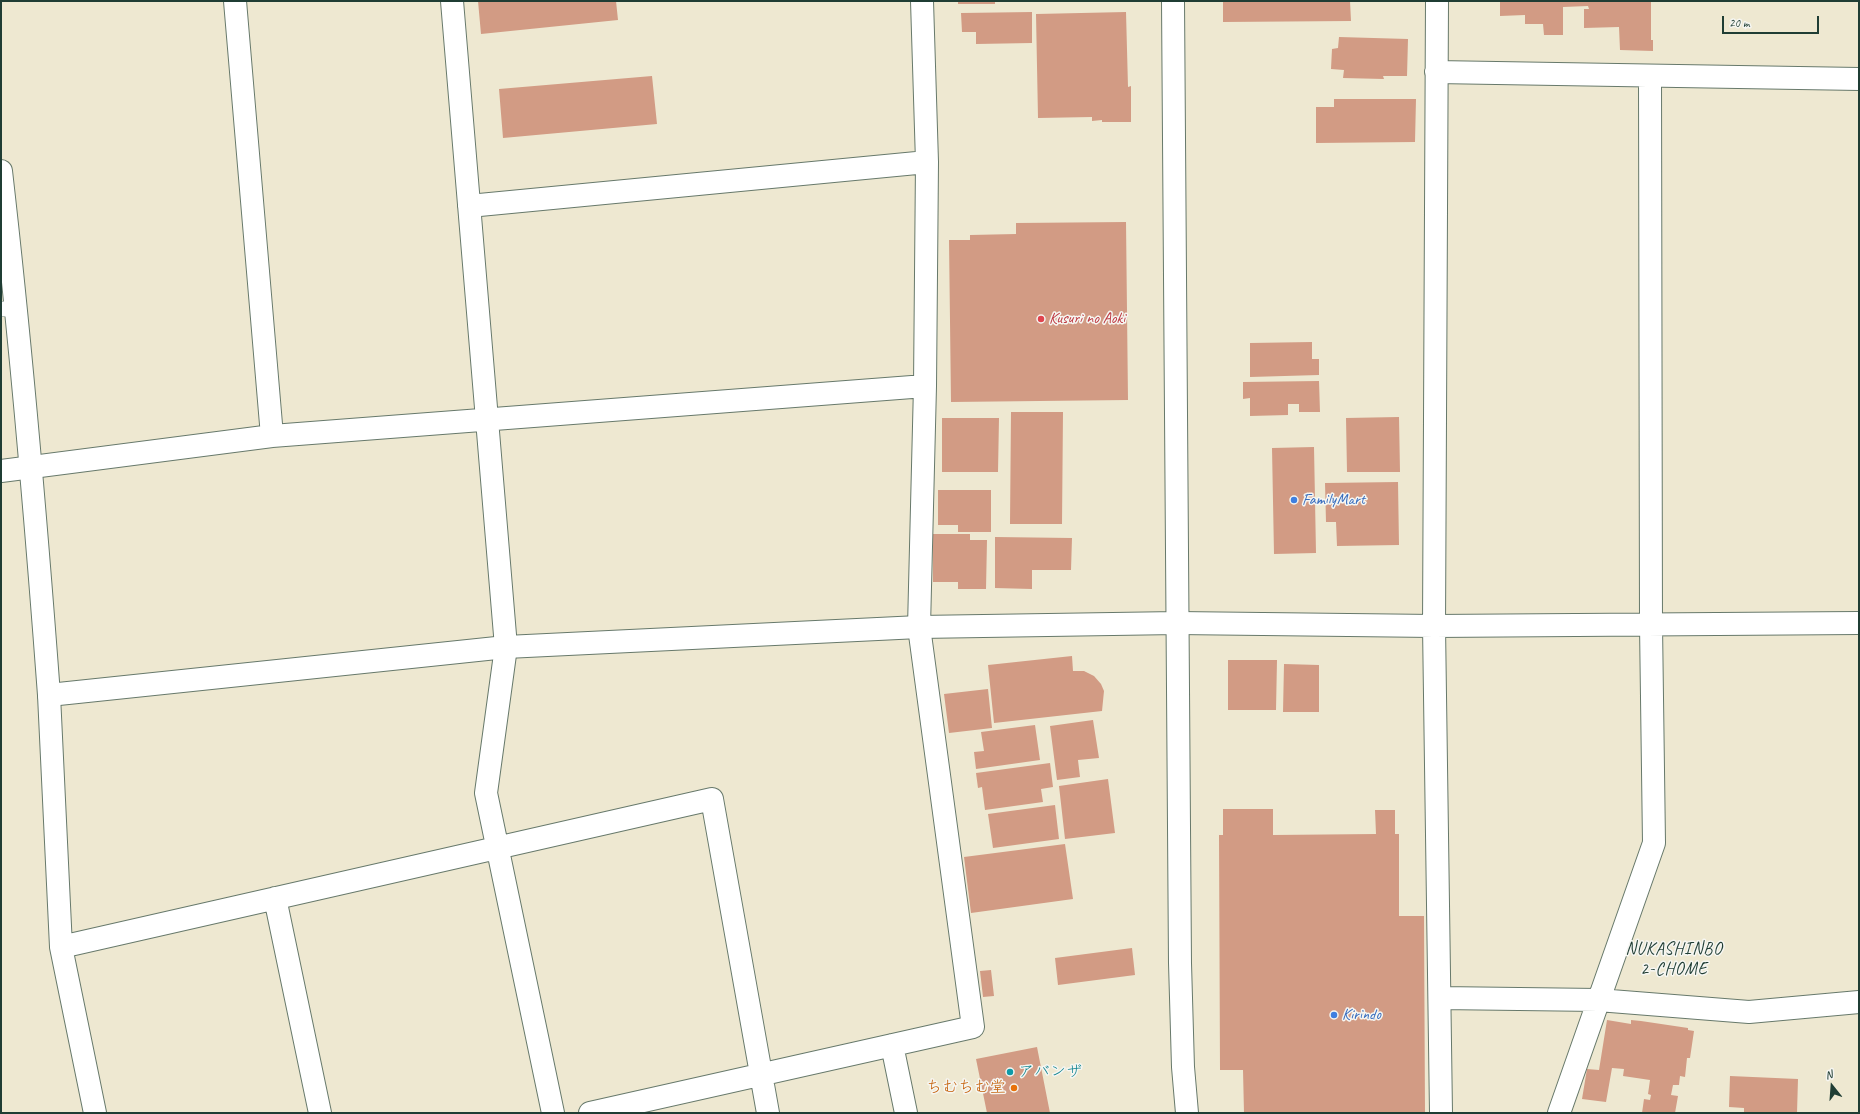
<!DOCTYPE html>
<meta charset="utf-8">
<style>
body{margin:0}
#map{position:relative;width:1860px;height:1114px;overflow:hidden;background:#eee8d1;font-family:Caveat,sans-serif}
canvas{display:block}
.frame{position:absolute;inset:0;border:2px solid #1f3d34;pointer-events:none}
.north{position:absolute;left:1812px;top:1066px;width:40px;height:40px;-webkit-text-stroke:3px #f6f6f2;paint-order:stroke;rotate:343deg;font-size:11px;font-weight:700;line-height:16px;text-align:center;color:#1f3d34}
.north::after{content:'';display:block;margin:auto;width:14px;height:18px;background:#1f3d34;clip-path:polygon(50% 0,100% 100%,50% 72%,0 100%)}
.scale{position:absolute;left:1722px;top:16px;width:97px;height:18px;box-sizing:border-box;border:2px solid #1f3d34;border-top:0;padding-left:5px;font-size:12px;line-height:14px;white-space:nowrap;color:#1f3d34;-webkit-text-stroke:3px #f6f6f2;paint-order:stroke}
</style>
<div id="map">
<canvas width="1860" height="1114"></canvas>
<div class="frame"></div>
<div class="north">N</div>
<div class="scale">20 m</div>
</div>
<script>
const c = document.querySelector('canvas').getContext('2d');
c.lineJoin = 'round';
function paint(path, color) { c.fillStyle = color; c.fill(path, 'evenodd'); }
function trace(path, color, width, dash) { c.strokeStyle = color; c.lineWidth = width; c.lineCap = dash ? 'butt' : 'round'; c.setLineDash(dash || []); c.stroke(path); }
function write(font, color, halo, rows, align = 'center') {
  c.font = font + ' Caveat,"Klee One",sans-serif'; c.lineWidth = 3; c.setLineDash([]); c.textBaseline = 'middle'; c.strokeStyle = halo; c.fillStyle = color; for (const [text, x, y, turn = 0] of rows) {
    c.save(); c.translate(x, y); c.rotate((+turn || 0) * Math.PI / 180); c.textAlign = isNaN(turn) ? turn : align; if (halo) c.strokeText(text, 0, 0); c.fillText(text, 0, 0); c.restore();
  }
}
paint(new Path2D(`
 M478 1H616L618 20 481 34Z
 M958 1H995V4H958Z
 M1223 1H1350L1351 21 1223 22Z
 M1500 1H1651V40H1653V51L1620 50 1619 27 1584 28V9H1589L1588 6 1563 7V35H1544L1543 24H1525V15L1500 16Z
 M1032 12V43L976 44V32H962L961 13Z
 M1126 12 1128 87 1131 86V122H1102V120L1092 121V117L1038 118 1036 14Z
 M1339 37 1408 39 1407 76H1383L1384 79 1343 78 1344 70 1331 69 1332 49 1338 48Z
 M652 76 657 124 503 138 499 89Z
 M1334 99H1416L1415 142 1316 143V107H1334Z
 M1126 222 1128 400 951 402 949 240H970V235L1016 234V223Z
 M1312 342V359H1319V375L1250 377V343Z
 M1319 381 1320 412H1299V404H1288V415L1250 416V398L1243 399V382Z
 M1011 412H1063L1062 524H1010Z
 M1399 417 1400 472H1347L1346 418Z
 M942 418H999L998 472H942Z
 M1314 447 1316 553 1274 554 1272 448Z
 M1398 482 1399 545 1337 546 1336 522H1326L1325 483Z
 M938 490H991V532H958V525H938Z
 M933 534H970V540H987L986 589H958V582H933Z
 M995 537 1072 538 1071 570H1032V589L995 588Z
 M1072 656 1073 671H1084L1094 676 1101 684 1104 691 1102 711 994 723 988 665Z
 M1228 660H1277L1276 710H1228Z
 M1284 664 1319 665V712H1283Z
 M988 689 992 728 949 733 944 694Z
 M1093 720 1099 758 1078 760 1080 777 1057 780 1050 726Z
 M1035 725 1040 760 976 769 974 752 984 751 981 732Z
 M1050 763 1053 787 1041 789 1043 802 985 810 982 787 978 788 976 773Z
 M1108 779 1115 833 1065 839 1059 786Z
 M1055 805 1059 839 993 848 988 814Z
 M1223 809H1273V835L1376 834 1375 810H1395V834H1399V916H1424L1425 1113H1244L1243 1070H1220L1219 835H1223Z
 M1065 844 1073 899 971 913 964 857Z
 M1132 948 1135 975 1058 985 1055 958Z
 M991 970 994 996 983 997 980 971Z
 M1607 1020 1631 1024V1020L1641 1021 1688 1028V1030L1694 1031 1690 1058H1687L1685 1077 1680 1076 1679 1085H1673L1671 1095 1678 1096 1675 1113H1642L1644 1099 1650 1100 1651 1095 1648 1094 1650 1080 1623 1076 1624 1069 1612 1068 1606 1102 1582 1099 1587 1069 1599 1070Z
 M1037 1047 1050 1113H987L976 1059Z
 M1730 1076 1798 1079 1797 1113H1744V1108L1729 1107Z`), '#d29b84');
const service = new Path2D(`
 M1 309H17`);
const minor = new Path2D(`
 M235 1 272 436
 M452 1 506 647 486 793 553 1113
 M1437 1 1434 626 1441 1113
 M1436 72 1859 79
 M469 206 927 162
 M1 471 272 436 925 386
 M1177 623 1434 626 1859 623
 M49 695 61 947 95 1113
 M275 898 320 1113
 M61 947 712 799 768 1113
 M1440 998 1598 1000 1749 1012 1859 1002
 M892 1045 906 1113
 M590 1113 973 1027 919 627 925 386 927 162 922 1
 M1559 1113 1654 843 1651 625 1650 76`);
const tertiary = new Path2D(`
 M1173 1 1180 963 1183 1067 1187 1113
 M1 171C21 345 36 520 49 695L506 647 919 627 1177 623`);
trace(service, '#67796b', 16);
trace(minor, '#67796b', 24);
trace(tertiary, '#67796b', 24);
trace(service, '#fff', 15);
trace(minor, '#fff', 22);
trace(tertiary, '#fff', 22);
for (const [x, y, r, color] of [
 [1041,319,4,"#e0444e"],
 [1294,500,4,"#3f7fe0"],
 [1334,1015,4,"#3f7fe0"],
 [1010,1072,4,"#0f9aa8"],
 [1014,1088,4,"#e8710a"]
]) { const dot = new Path2D(); dot.arc(x, y, r, 0, 2 * Math.PI); c.fillStyle = color; c.fill(dot); trace(dot, '#f6f6f2', 1.5); }
write('16px', '#be3a42', '#f6f6f2', [
 ["Kusuri no Aoki",1049,319]
], 'left');
write('16px', '#366cbe', '#f6f6f2', [
 ["FamilyMart",1302,500],
 ["Kirindo",1342,1015]
], 'left');
write('16px', '#0d838f', '#f6f6f2', [
 ["アバンザ",1018,1072]
], 'left');
write('16px', '#c56008', '#f6f6f2', [
 ["ちむちむ堂",1006,1088]
], 'right');
c.letterSpacing = '1px';
write('17px', '#1f3d34', '#f6f6f2', [
 ["NUKASHINBO",1674,950],
 ["2-CHOME",1674,970]
]);
c.letterSpacing = '0px';
</script>
